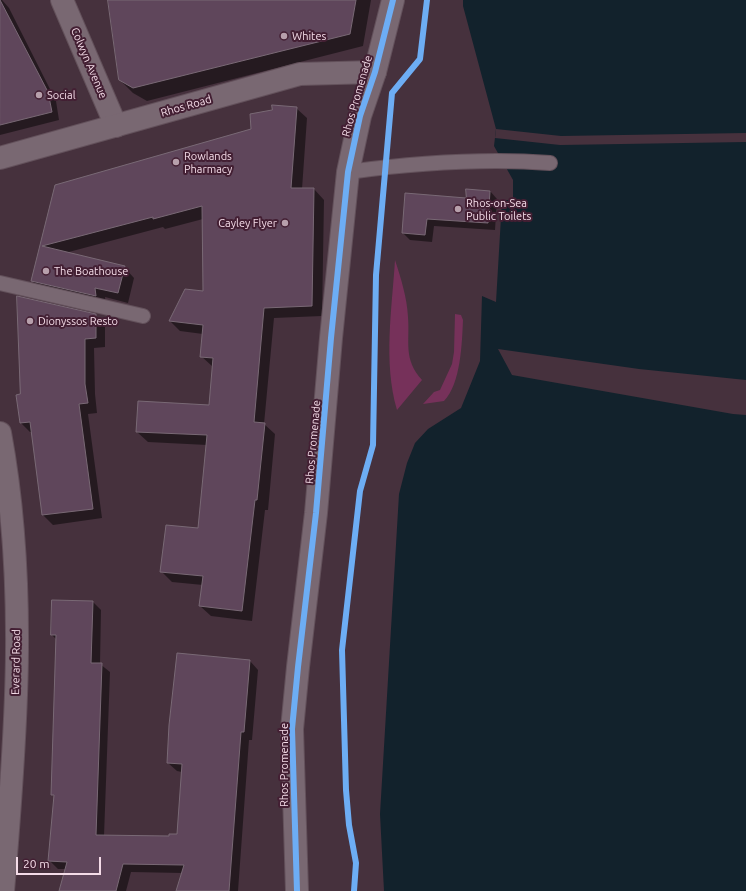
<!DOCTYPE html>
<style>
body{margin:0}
#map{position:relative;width:746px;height:891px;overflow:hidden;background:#46313d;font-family:Ubuntu,sans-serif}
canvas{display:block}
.scale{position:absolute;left:16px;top:857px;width:85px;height:18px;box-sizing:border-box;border:2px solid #f4dce8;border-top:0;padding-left:5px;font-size:12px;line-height:14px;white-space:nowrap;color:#f4dce8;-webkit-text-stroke:3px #431f33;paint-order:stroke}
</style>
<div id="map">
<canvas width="746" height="891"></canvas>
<div class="scale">20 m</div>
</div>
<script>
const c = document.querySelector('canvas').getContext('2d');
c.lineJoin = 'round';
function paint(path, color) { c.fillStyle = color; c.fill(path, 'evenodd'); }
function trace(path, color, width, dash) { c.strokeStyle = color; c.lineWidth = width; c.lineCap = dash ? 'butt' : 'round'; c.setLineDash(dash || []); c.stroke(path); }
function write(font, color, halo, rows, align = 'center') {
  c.font = font + ' Ubuntu,sans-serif'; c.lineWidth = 4; c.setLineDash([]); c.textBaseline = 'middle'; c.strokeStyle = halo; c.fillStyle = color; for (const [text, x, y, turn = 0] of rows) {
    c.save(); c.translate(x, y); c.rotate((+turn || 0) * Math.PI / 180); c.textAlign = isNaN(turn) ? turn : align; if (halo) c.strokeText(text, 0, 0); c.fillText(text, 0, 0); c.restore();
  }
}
paint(new Path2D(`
 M395 260C401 279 407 297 408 317 410 342 403 359 422 380L397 410C383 362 392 309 395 260Z
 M455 314 461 315 463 320C462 342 461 384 444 401L423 404 434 392 440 390 452 364 454 352Z`), '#76315a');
paint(new Path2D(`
 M463 0H746V891H384L380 814 399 494 407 463 415 443 428 429 461 408 480 361 482 296 496 302 502 200H513V180L494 146 496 129 463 6Z`), '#12222c');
paint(new Path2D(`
 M496 129 561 136 746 133V142L560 145 495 138Z
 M498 349 639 369 746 380V415L733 414 512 375Z`), '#46313d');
paint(new Path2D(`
 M0 0H2L9 8 56 101 59 120 0 135Z
 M109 0H371L363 46 147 101 133 93 120 80Z
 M296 108 307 118 302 189H314L324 200 322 316 274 318 264 424 275 434 268 510H265L252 621 211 616 200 606 203 585 172 582 161 571 199 530 207 445 148 442 137 432 209 406 213 367 201 356 203 334 180 331 170 321 204 292 203 219 165 229 163 227 65 253 124 267 134 278 128 303 105 297 106 306 43 292 32 281 56 186 252 130Z
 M490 191 497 199 495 230 434 226 432 242 410 240 403 233 406 194 466 199Z
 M95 315 105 325V347L94 348 95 394 97 413 88 414 102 518 53 525 43 515 33 432H30L20 422Z
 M53 601 93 602 101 610 100 664 110 672 104 836 170 837 178 835 182 772 177 771 168 763 178 654 250 661 258 670 252 740H249L238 891H177L182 873 131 872 126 891H60L66 869H58L49 860 55 797 52 794 57 640 52 635Z`), '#0007');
const building = new Path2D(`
 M0 0 48 92 52 112 0 125Z
 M108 0H356L350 34 133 88 119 80Z
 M272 105 297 107 291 188H314L312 306 264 308 254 422 265 423 257 500H255L242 611 199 606 203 576 160 572 166 525 198 528 207 435 136 432 138 401 209 405 213 358 200 357 203 325 169 321 185 289 203 291 202 206 153 219V217L42 246 125 266 118 293 95 288 96 296 31 281 55 185 251 129 250 114 272 110Z
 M466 189 490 191 488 223 427 219 425 235 402 233 405 193 466 198Z
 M17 296 96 314V338L85 339V384L88 403 79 404 93 509 42 515 30 422 20 423 16 395 20 394Z
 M52 600 93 601 91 663H102L96 835 169 836V834H177L182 764 167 763 169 725 177 653 250 660 244 732H241L229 891H176L184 865 123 864 116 891H59L67 862 48 861 54 795H51L56 635H51Z`);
paint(building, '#5f465b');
trace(building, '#796975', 1);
const service = new Path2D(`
 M348 172C415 163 483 158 550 163
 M0 283 143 316`);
const minor = new Path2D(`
 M62 0 116 126
 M0 433C28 584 16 739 3 891`);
const tertiary = new Path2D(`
 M297 891 292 729 298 667 316 513 331 338 348 172 360 116 375 72 393 0`);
const secondary = new Path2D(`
 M0 158 300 74 375 72`);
trace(service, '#63515b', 16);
trace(minor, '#63515b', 24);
trace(tertiary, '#63515b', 24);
trace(secondary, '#63515b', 24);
trace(service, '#796872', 14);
trace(minor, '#796872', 22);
trace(tertiary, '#796872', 22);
trace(secondary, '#796872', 22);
trace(new Path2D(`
 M297 891 292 729 298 667 316 513 331 338 348 172 360 116 375 72 393 0
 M354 891 356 863 349 825 346 790 342 650 360 491 373 445 376 275 392 93 420 59 427 0`), '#6dadf4', 6);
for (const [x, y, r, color] of [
 [284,36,4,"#b7a0ac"],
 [39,95,4,"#b7a0ac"],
 [176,162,4,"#b7a0ac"],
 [458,209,4,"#b7a0ac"],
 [285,223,4,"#b7a0ac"],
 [46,271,4,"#b7a0ac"],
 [30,321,4,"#b7a0ac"]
]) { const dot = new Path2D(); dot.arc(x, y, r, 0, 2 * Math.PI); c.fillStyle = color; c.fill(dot); trace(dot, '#431f33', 1.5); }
write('11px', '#f4dce8', '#431f33', [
 ["Whites",292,36],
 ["Social",47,95],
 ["Rowlands",184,156],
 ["Pharmacy",184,169],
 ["Rhos-on-Sea",466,203],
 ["Public Toilets",466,216],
 ["Cayley Flyer",277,223,"right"],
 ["The Boathouse",54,271],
 ["Dionyssos Resto",38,321]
], 'left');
write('11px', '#f4dce8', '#431f33', [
 ["Colwyn Avenue",89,63,67],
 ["Rhos Promenade",357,96,-74],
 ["Rhos Road",186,106,-16],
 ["Rhos Promenade",313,442,-85],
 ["Everard Road",16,662,-89],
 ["Rhos Promenade",284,765,-90]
]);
</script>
